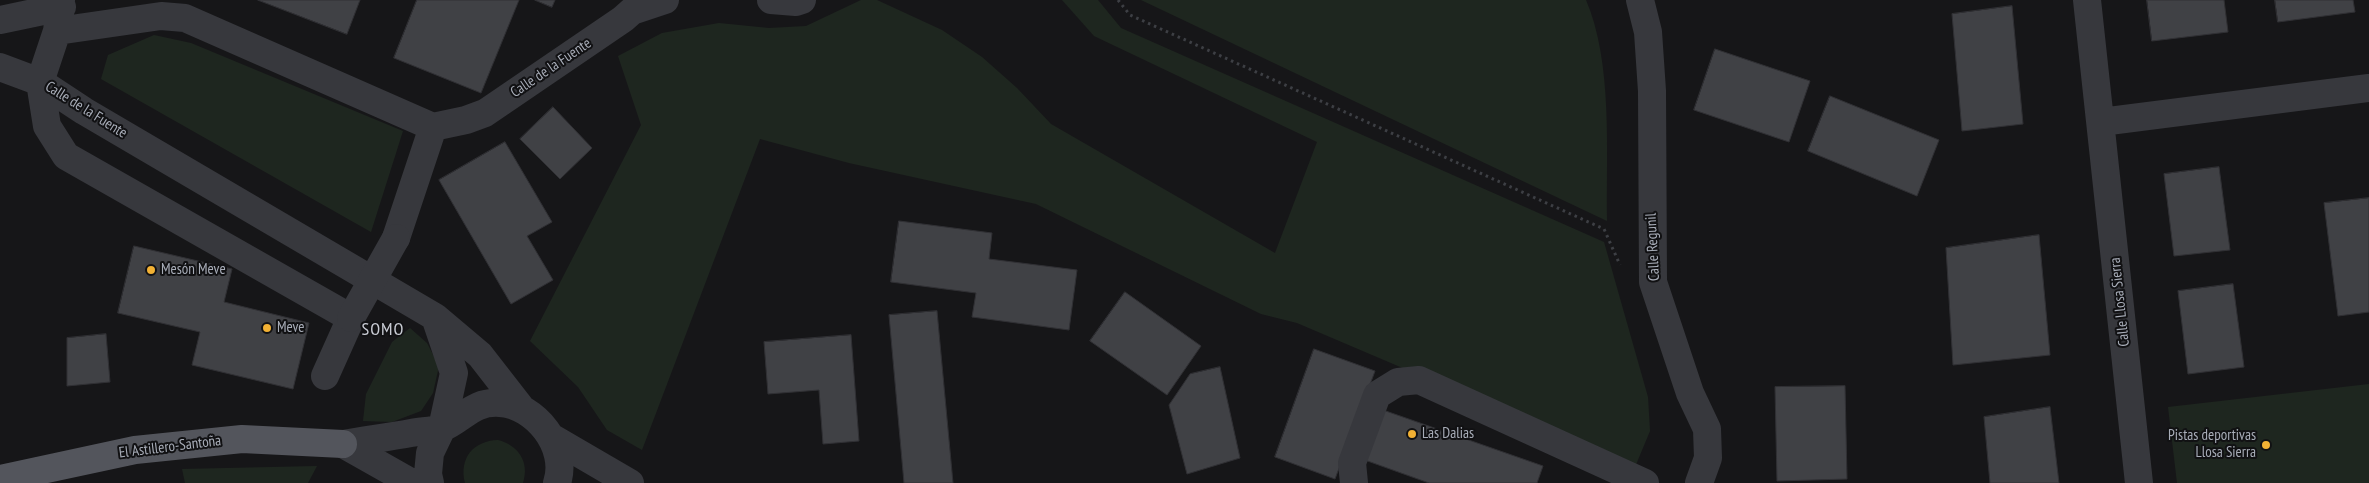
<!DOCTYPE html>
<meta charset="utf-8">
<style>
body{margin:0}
canvas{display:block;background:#161618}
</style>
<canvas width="2369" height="483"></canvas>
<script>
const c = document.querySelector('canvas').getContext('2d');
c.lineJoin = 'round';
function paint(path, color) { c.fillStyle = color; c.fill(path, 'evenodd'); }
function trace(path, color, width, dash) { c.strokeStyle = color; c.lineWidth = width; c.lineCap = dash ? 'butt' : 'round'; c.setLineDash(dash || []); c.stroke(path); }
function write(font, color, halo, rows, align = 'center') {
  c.font = font + ' "PT Sans Narrow",sans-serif'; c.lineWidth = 4; c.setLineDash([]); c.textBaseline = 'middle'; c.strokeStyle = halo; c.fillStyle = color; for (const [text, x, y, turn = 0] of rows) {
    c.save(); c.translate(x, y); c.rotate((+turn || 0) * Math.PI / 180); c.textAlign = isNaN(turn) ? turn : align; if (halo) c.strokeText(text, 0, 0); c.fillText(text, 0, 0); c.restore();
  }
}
paint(new Path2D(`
 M861 0H877L942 30 982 57 1017 88 1051 124 1275 253 1317 142 1094 36 1062 0H1098L1121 28 1604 242 1648 397 1650 431 1635 467 1297 323 1261 314 1036 204 849 163 760 139 642 450 607 430 578 387 530 341 641 125 618 56 662 33 719 23 769 28 806 26Z
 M1141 0H1586C1613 63 1606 152 1607 221Z
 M154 35 191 43 403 131 371 232 101 79 108 55Z
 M410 328 427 343 439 366 433 393 421 411 392 422 363 421 366 394 392 342Z
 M2369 384V483H2177L2168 407Z
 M498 440C518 445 530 462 523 483H465C459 458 473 441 498 440Z
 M317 466 308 483H185L182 469Z`), '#1e261f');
const building = new Path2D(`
 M258 0H360L347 34Z
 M417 0H519L481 93 394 58Z
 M535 0H555L552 7Z
 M2147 0H2224L2228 32 2152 41Z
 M2275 0H2353L2355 12 2278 22Z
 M2012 6 2023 124 1962 131 1952 14Z
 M1715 49 1810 81 1789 142 1694 110Z
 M1830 96 1939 140 1917 196 1808 151Z
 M553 107 592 148 560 179 520 139Z
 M505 142 552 222 527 236 553 280 511 304 439 180Z
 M2219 167 2230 250 2174 256 2164 174Z
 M2369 198V312L2338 316 2324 203Z
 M899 221 992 233 989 259 1077 270 1069 330 972 317 976 293 891 282Z
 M2039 235 2050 355 1953 365 1946 248Z
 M134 246 232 269 224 302 309 323 293 389 192 365 200 332 118 313Z
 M2233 284 2244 367 2188 374 2178 291Z
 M1125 292 1201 346 1167 395 1090 341Z
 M937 311 953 483H904L889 315Z
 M106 334 110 382 67 386V338Z
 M851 335 859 441 823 444 819 390 768 394 764 342Z
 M1314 349 1375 371 1335 479 1275 457Z
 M1220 367 1240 458 1187 474 1169 405 1190 374Z
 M1845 386 1847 479 1777 481 1775 387Z
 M2050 407 2059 483H1990L1984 417Z
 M1380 409 1543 466 1537 483H1429L1362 459Z`);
paint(building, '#404145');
trace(building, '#303034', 1);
trace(new Path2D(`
 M1118 0 1130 15 1604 229 1620 265`), '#3d3f44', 3, [2.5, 4]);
trace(new Path2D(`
 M771 0 796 2 802 0
 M1640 0 1648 32 1652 91 1653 282 1690 393 1707 429 1708 458 1699 483
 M2087 0 2139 483
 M0 20 62 7
 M57 31 161 16 185 18 433 127 466 120 485 113 623 19 632 11 665 0
 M0 67 40 82 84 111 435 317 480 355 522 409
 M40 82 47 126 66 156 351 318 325 376
 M40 82 57 31 61 0
 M2101 122 2369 88
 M396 238 433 127
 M551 437 630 483
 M343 444C366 440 389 437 411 433 421 431 433 431 442 428 464 419 472 401 500 403 535 405 569 447 557 483
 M343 444 412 483
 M430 483 428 474 430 453 442 428 454 373 435 317
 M1354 483 1352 463 1377 395 1398 382 1419 380 1645 483`), '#37383d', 28);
trace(new Path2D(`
 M0 479 135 450 242 439 343 444`), '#53555c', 28);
trace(new Path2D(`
 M351 318 396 238`), '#37383d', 28);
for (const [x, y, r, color] of [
 [151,270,5,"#f2b134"],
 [267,328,5,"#f2b134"],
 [1412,434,5,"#f2b134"],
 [2266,445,5,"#f2b134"]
]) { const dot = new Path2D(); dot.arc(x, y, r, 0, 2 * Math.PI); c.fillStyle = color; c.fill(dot); trace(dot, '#111113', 2); }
write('15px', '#a8adb8', '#111113', [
 ["Calle de la Fuente",551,68,-34],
 ["Calle de la Fuente",86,110,32],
 ["Calle Regunil",1653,247,-93],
 ["Calle Llosa Sierra",2120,302,-96],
 ["El Astillero-Santoña",170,447,-7]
]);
write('15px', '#a8adb8', '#111113', [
 ["Mesón Meve",161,270],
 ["Meve",277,328],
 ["Las Dalias",1422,434],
 ["Pistas deportivas",2256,436,"right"],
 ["Llosa Sierra",2256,453,"right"]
], 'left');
c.letterSpacing = '1px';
write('18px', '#c9ccd4', '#111113', [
 ["SOMO",383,330]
]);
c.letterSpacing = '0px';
</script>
